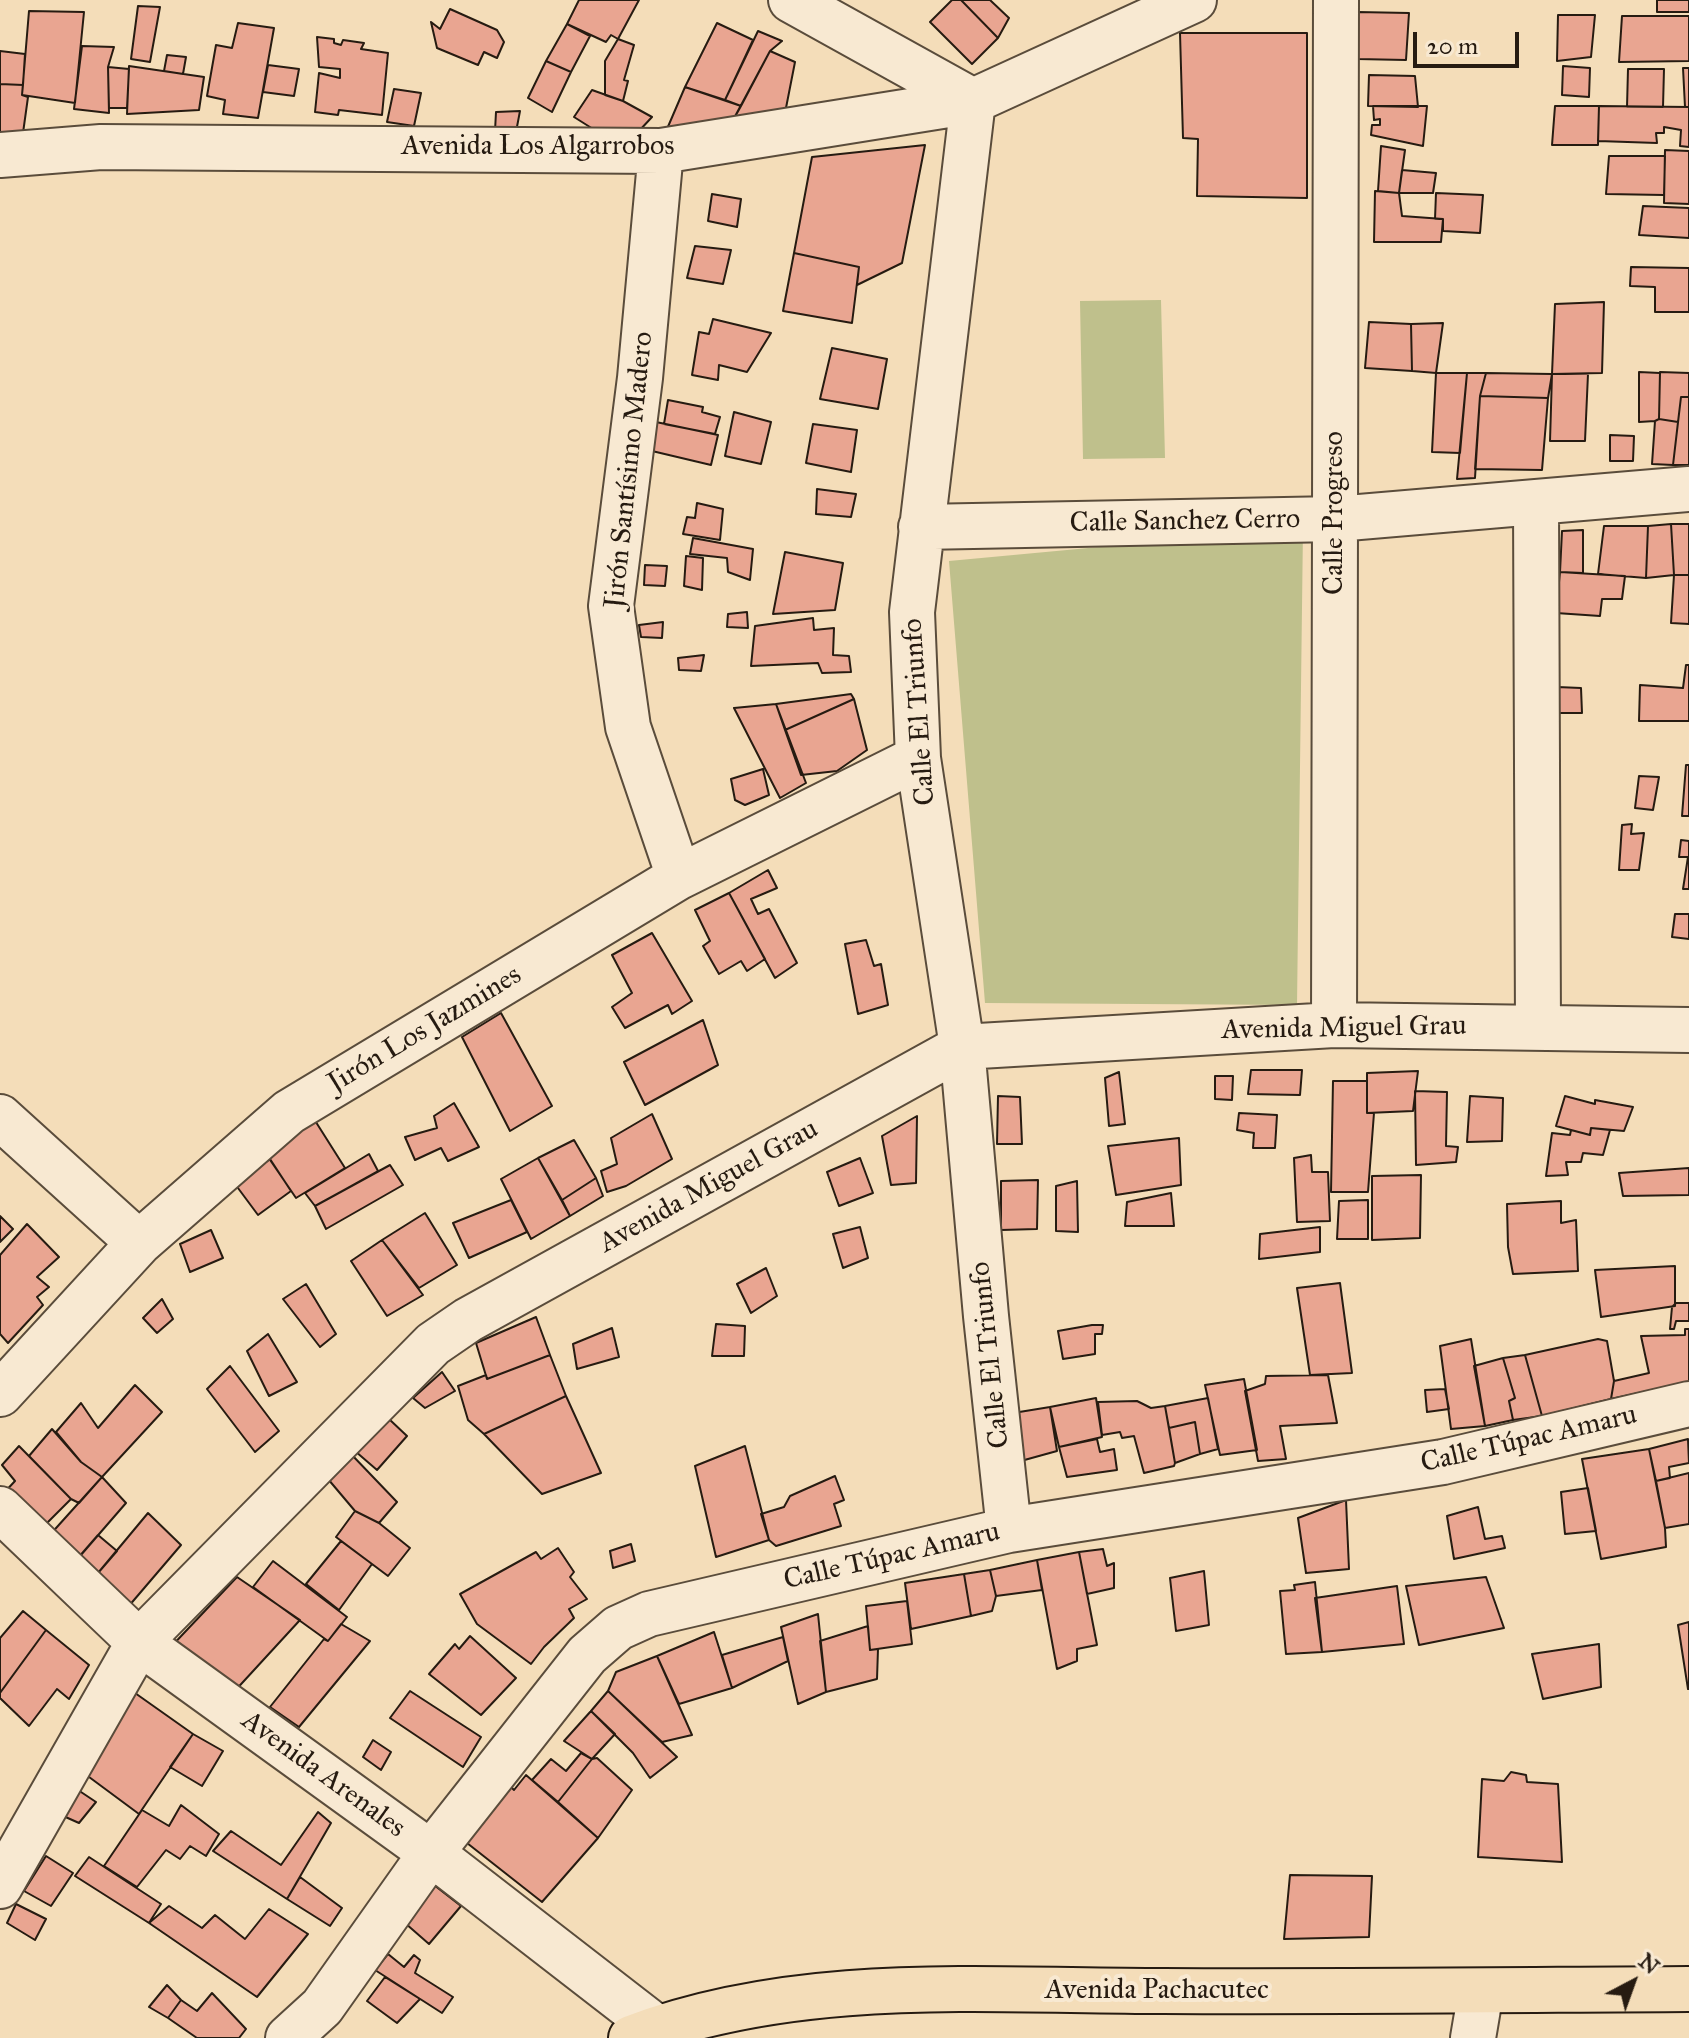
<!DOCTYPE html>
<meta charset="utf-8">
<style>
body{margin:0}
#map{position:relative;width:1689px;height:2038px;overflow:hidden;background:#f4ddb9;font-family:"IM FELL Great Primer",serif}
canvas{display:block}
.north{position:absolute;left:1593px;top:1942px;width:80px;height:80px;-webkit-text-stroke:6px #f8e9d2;paint-order:stroke;rotate:41deg;font-size:22px;font-weight:700;line-height:32px;text-align:center;color:#261b11}
.north::after{content:'';display:block;margin:auto;width:28px;height:36px;background:#261b11;clip-path:polygon(50% 0,100% 100%,50% 72%,0 100%)}
.scale{position:absolute;left:1413px;top:32px;width:106px;height:36px;box-sizing:border-box;border:4px solid #261b11;border-top:0;padding-left:10px;font-size:24px;line-height:28px;white-space:nowrap;color:#261b11;-webkit-text-stroke:6px #f8e9d2;paint-order:stroke}
</style>
<div id="map">
<canvas width="1689" height="2038"></canvas>
<div class="north">N</div>
<div class="scale">20 m</div>
</div>
<script>
const c = document.querySelector('canvas').getContext('2d');
c.lineJoin = 'round';
function paint(path, color) { c.fillStyle = color; c.fill(path, 'evenodd'); }
function trace(path, color, width, dash) { c.strokeStyle = color; c.lineWidth = width; c.lineCap = dash ? 'butt' : 'round'; c.setLineDash(dash || []); c.stroke(path); }
function write(font, color, halo, rows, align = 'center') {
  c.font = font + ' "IM FELL Great Primer",serif'; c.lineWidth = 8; c.setLineDash([]); c.textBaseline = 'middle'; c.strokeStyle = halo; c.fillStyle = color; for (const [text, x, y, turn = 0] of rows) {
    c.save(); c.translate(x, y); c.rotate((+turn || 0) * Math.PI / 180); c.textAlign = isNaN(turn) ? turn : align; if (halo) c.strokeText(text, 0, 0); c.fillText(text, 0, 0); c.restore();
  }
}
paint(new Path2D(`
 M1161 300 1165 458 1083 459 1080 301Z
 M1303 528 1297 1005 985 1003 949 561Z`), '#bfc08c');
const building = new Path2D(`
 M579 0H639L618 39 611 35 606 42 567 24Z
 M952 0H961L998 38 972 64 930 22Z
 M961 0H990L1009 18 998 38Z
 M1657 0H1689V12H1657Z
 M138 6 160 7 150 62 131 59Z
 M450 9 497 30 504 42 497 58 484 52 478 65 437 48 431 22 440 29Z
 M29 11 84 12 75 103 22 95Z
 M1357 12 1409 13 1406 60 1357 59Z
 M1558 15H1595L1591 57 1557 61Z
 M1622 16H1689V61L1619 62Z
 M238 23 274 28 258 118 223 114 225 100 207 96 216 45 232 48Z
 M717 23 753 40 725 100 685 87Z
 M567 24 590 36 571 72 546 61Z
 M758 31 782 41 770 51 741 106 725 100Z
 M1180 33H1307V198L1197 196 1198 139 1183 138Z
 M317 37 334 39V43L341 45 343 40 364 43 361 49 388 53 382 115 339 110 338 115 315 112 319 73 340 78V69L319 67Z
 M618 39 634 45 624 80 628 81 623 101 605 95V61Z
 M82 46 114 47 108 67 109 113 74 109Z
 M0 51 25 54 23 85 0 84Z
 M770 51 795 62 785 113 732 122Z
 M167 55 186 57 183 74 164 71Z
 M546 61 571 72 552 112 528 98Z
 M268 65 299 69 294 96 263 92Z
 M129 66 204 77 199 110 127 114Z
 M1563 66 1590 68 1589 97 1562 95Z
 M108 67 129 69 127 108H109Z
 M1683 68H1689V107H1685Z
 M1628 69H1664L1663 107H1627Z
 M1369 75 1415 76 1418 107 1368 106Z
 M0 84 23 85 22 95 28 97 23 133 0 134Z
 M685 87 741 106 732 122 667 129Z
 M394 89 421 93 414 126 387 122Z
 M592 90 623 101 652 117 639 131 601 134 574 117Z
 M1373 106H1427L1423 146 1371 135 1372 125H1380V119L1374 120Z
 M1555 106H1599L1598 145H1552Z
 M1599 106 1689 107V147L1680 146 1681 130 1664 127V133H1656L1657 143 1598 141Z
 M520 111 516 132 495 131 496 112Z
 M925 145 902 263 857 285 859 267 794 253 812 157Z
 M1381 146 1405 150 1399 193 1378 191Z
 M1665 150 1689 151V204L1664 203Z
 M1609 156H1665L1664 195 1606 194Z
 M1402 170 1436 173 1433 193H1399Z
 M1375 191 1399 193 1402 216 1443 219 1441 242H1374Z
 M1436 193 1483 195 1480 233 1443 231V219H1435Z
 M712 194 741 199 737 227 708 221Z
 M1643 206 1689 208V238L1639 235Z
 M695 246 731 250 723 284 687 278Z
 M794 253 859 267 852 323 783 311Z
 M1631 267 1689 268V312H1655V287L1630 286Z
 M1604 302 1602 373 1552 374 1555 304Z
 M713 319 771 333 747 372 719 365 718 380 692 375 699 332 709 334Z
 M1369 322 1411 324 1412 371 1365 368Z
 M1443 323 1436 373 1412 371 1411 324Z
 M832 348 887 359 878 409 820 399Z
 M1639 372 1660 373 1659 419 1655 421 1639 422Z
 M1660 372 1689 373V397H1681L1678 422 1659 419Z
 M1436 373H1467L1460 453 1432 452Z
 M1467 373H1486L1480 396 1475 478 1457 479Z
 M1486 373 1552 374 1548 398 1480 396Z
 M1552 374H1588L1585 441H1550Z
 M1480 396 1548 398 1542 470 1475 469Z
 M1681 397H1689V465H1673Z
 M668 400 703 407 702 412 720 417 715 434 664 424Z
 M734 412 771 422 761 464 725 456Z
 M1659 419 1678 422 1673 465 1652 464 1655 421Z
 M656 422 718 435 711 465 652 451Z
 M813 424 857 430 851 472 806 463Z
 M1610 435 1634 436 1633 461H1610Z
 M817 489 856 494 851 517 816 514Z
 M697 503 723 509 720 540 683 534 687 517 695 518Z
 M1671 524H1689V575H1674Z
 M1671 524 1674 575 1646 578 1648 526Z
 M1604 526H1648L1646 578 1598 574Z
 M1583 530V573L1560 572 1562 531Z
 M693 538 753 549 750 580 728 572 727 558 690 554Z
 M785 552 843 563 835 610 773 614Z
 M686 556 703 558 702 590 684 586Z
 M645 565 667 566 665 586 644 585Z
 M1560 572 1625 576 1622 599H1602L1600 616 1556 613Z
 M1674 575H1689V624L1671 623Z
 M747 612 748 628 727 627 728 614Z
 M813 618 814 630 834 628 833 655 849 656 851 672 822 673 818 663 751 666 755 626Z
 M663 622 662 638 641 637 639 625Z
 M704 655 701 671 679 670 678 658Z
 M1686 665H1689V721H1639L1640 685 1683 688Z
 M1557 687 1581 688 1582 713H1557Z
 M851 694 854 699 785 730 776 704Z
 M854 699 867 750 837 771 801 775 785 730Z
 M776 704 806 783 780 798 734 708Z
 M1686 765H1689V816H1682Z
 M763 769 769 795 745 805 735 800 731 779Z
 M1639 776 1659 777 1653 810 1635 808Z
 M1632 824 1631 834 1644 833 1639 870H1619L1622 825Z
 M1681 840 1689 841V889H1683L1688 857H1679Z
 M768 870 777 888 751 899 758 914 769 909 797 963 775 978 729 893Z
 M729 893 765 959 747 971 741 961 719 974 703 946 710 941 695 910Z
 M1675 914H1689V939L1672 937Z
 M652 933 692 1001 672 1014 668 1005 625 1028 612 1007 632 993 612 955Z
 M866 940 874 966 881 964 888 1005 858 1014 845 944Z
 M501 1013 552 1106 510 1131 462 1037Z
 M703 1020 718 1065 645 1105 624 1062Z
 M1251 1070H1302L1300 1095 1248 1094Z
 M1418 1071 1413 1111 1367 1113V1073Z
 M1119 1072 1125 1124 1109 1126 1105 1078Z
 M1215 1076H1233L1232 1100 1215 1099Z
 M1333 1081H1367V1113H1374L1368 1192H1331Z
 M1415 1091 1447 1092 1446 1146 1458 1147 1456 1162 1416 1165Z
 M998 1096 1020 1097 1022 1144H997Z
 M1470 1096 1503 1098 1502 1141 1467 1142Z
 M1565 1096 1595 1104V1100L1633 1107 1624 1131 1591 1128 1590 1135 1556 1126Z
 M454 1103 479 1147 448 1161 441 1148 415 1160 405 1137 437 1128 434 1116Z
 M1239 1113 1277 1115 1275 1148H1253L1254 1133 1237 1130Z
 M652 1114 672 1159 626 1186 607 1192 601 1171 617 1164 611 1138Z
 M917 1116 916 1183 891 1185 882 1136Z
 M314 1119 345 1168 296 1198 264 1151Z
 M1591 1128 1610 1130 1603 1155 1583 1153 1581 1162H1566L1568 1175 1546 1176 1552 1133 1570 1135 1571 1130 1590 1135Z
 M1179 1138 1181 1185 1116 1195 1108 1146Z
 M574 1140 596 1178 562 1200 538 1158Z
 M369 1154 378 1171 315 1206 305 1193Z
 M1311 1155 1312 1172H1328L1330 1221 1297 1222 1294 1158Z
 M538 1158 570 1216 531 1239 501 1179Z
 M860 1158 873 1193 839 1206 827 1172Z
 M270 1159 291 1191 258 1215 235 1184Z
 M390 1165 403 1185 326 1229 315 1206Z
 M1689 1168V1195L1623 1196 1619 1173Z
 M1421 1175 1420 1238 1372 1240V1176Z
 M596 1178 603 1196 570 1216 562 1200Z
 M1038 1180 1037 1229 1001 1230V1181Z
 M1077 1181 1078 1232 1056 1231V1186Z
 M1171 1193 1174 1226H1125L1127 1202Z
 M511 1200 527 1232 469 1258 453 1223Z
 M1368 1200V1239H1337L1339 1201Z
 M1561 1201V1223L1576 1220 1578 1271 1513 1274 1508 1247 1507 1204Z
 M425 1213 457 1265 419 1288 382 1240Z
 M0 1216 13 1229 0 1242Z
 M27 1224 59 1257 37 1277 49 1287 37 1297 43 1305 8 1343 0 1334V1255Z
 M860 1227 868 1258 843 1268 833 1234Z
 M1320 1227V1252L1259 1259 1260 1234Z
 M211 1230 223 1258 190 1272 180 1244Z
 M382 1240 423 1295 387 1316 351 1261Z
 M1675 1266V1306L1601 1317 1595 1270Z
 M766 1268 777 1296 751 1313 737 1284Z
 M1340 1283 1352 1373 1310 1375 1297 1288Z
 M306 1284 336 1334 320 1347 283 1299Z
 M162 1299 173 1319 157 1333 143 1318Z
 M1676 1303H1689V1321H1676L1674 1329H1670L1672 1307Z
 M536 1317 550 1355 487 1379 476 1343Z
 M716 1324 745 1326 744 1356H712Z
 M1092 1325H1103L1102 1334H1095V1354L1063 1359 1058 1331Z
 M612 1328 619 1357 577 1369 573 1344Z
 M1685 1329H1689V1382L1611 1399 1614 1381 1649 1373 1641 1336 1685 1335Z
 M268 1334 297 1382 269 1396 247 1351Z
 M1471 1339 1485 1426 1451 1429 1440 1346Z
 M1598 1339 1607 1341 1614 1381 1611 1399 1542 1416 1525 1355Z
 M550 1355 566 1396 484 1434 468 1420 458 1386 486 1375 487 1379Z
 M1525 1355 1542 1416 1513 1420 1509 1401 1515 1398 1503 1358Z
 M1503 1358 1515 1398 1509 1401 1513 1420 1485 1426 1474 1366Z
 M230 1366 279 1431 255 1452 207 1389Z
 M442 1372 455 1391 425 1408 413 1398Z
 M1328 1375 1337 1423 1280 1426 1286 1459 1258 1461 1245 1391 1265 1384 1266 1376Z
 M1244 1379 1257 1450 1220 1455 1205 1385Z
 M135 1385 162 1412 102 1477 81 1462 56 1432 81 1403 98 1428Z
 M1445 1389 1449 1409 1427 1412 1425 1390Z
 M566 1396 601 1473 542 1494 484 1434Z
 M1096 1398 1102 1437 1059 1447 1050 1407Z
 M1208 1398 1218 1449 1200 1454 1195 1422 1169 1428 1165 1406Z
 M1137 1401 1151 1408 1165 1406 1175 1463 1174 1466 1144 1473 1134 1436 1122 1438 1120 1432 1102 1435 1098 1402Z
 M1050 1407 1057 1451 1010 1464 1007 1414Z
 M389 1419 407 1436 377 1470 355 1451Z
 M1195 1422 1200 1454 1175 1463 1169 1428Z
 M52 1429 81 1462 102 1477 79 1503 71 1499 29 1456Z
 M1097 1439 1100 1452 1114 1449 1117 1470 1067 1477 1059 1447Z
 M1688 1439 1689 1463 1669 1467 1670 1478 1656 1481 1649 1449Z
 M19 1446 71 1499 44 1526 2 1495 15 1481 2 1465Z
 M745 1446 769 1540 716 1557 695 1466Z
 M1649 1449 1665 1528 1666 1547 1601 1559 1582 1459Z
 M351 1454 397 1502 379 1523 355 1511 328 1479Z
 M1689 1473V1524L1665 1528 1656 1481Z
 M835 1476 844 1500 834 1504 841 1526 776 1546 769 1540 761 1514 784 1507 790 1496Z
 M102 1477 126 1503 74 1563 48 1537Z
 M1588 1488 1596 1531 1565 1534 1561 1492Z
 M1346 1500 1349 1569 1306 1573 1298 1518Z
 M1478 1507 1485 1539 1502 1536 1505 1548 1454 1559 1447 1516Z
 M355 1511 379 1523 410 1548 388 1576 336 1537Z
 M148 1513 181 1545 128 1607 98 1573Z
 M98 1535 117 1551 98 1573 78 1558Z
 M341 1541 372 1564 339 1610 306 1584Z
 M631 1544 635 1561 613 1568 610 1551Z
 M558 1548 574 1572 570 1577 587 1599 569 1609 574 1618 544 1647 531 1664 477 1624 460 1594 536 1552 541 1559Z
 M1103 1549 1107 1566 1114 1563V1588L1087 1594 1079 1552Z
 M1079 1552 1097 1645 1077 1649V1661L1057 1669 1037 1560Z
 M1037 1560 1042 1590 996 1596 990 1570Z
 M273 1561 347 1617 328 1641 253 1587Z
 M990 1570 996 1596 992 1611 971 1616 964 1574Z
 M1204 1571 1209 1625 1176 1631 1170 1578Z
 M964 1574 971 1616 911 1629 905 1583Z
 M237 1577 300 1620 232 1694 167 1651Z
 M1486 1577 1504 1628 1419 1645 1406 1586Z
 M1315 1582 1322 1652 1286 1654 1280 1591 1295 1590 1294 1585Z
 M1397 1586 1404 1644 1322 1652 1315 1598Z
 M907 1601 912 1644 870 1650 866 1606Z
 M23 1611 46 1630 0 1693V1638Z
 M818 1614 826 1692 798 1704 781 1627Z
 M1689 1622V1689H1688L1678 1625Z
 M341 1624 370 1641 299 1727 270 1707 324 1639 328 1641Z
 M868 1626 870 1650 878 1649 877 1679 826 1692 820 1641Z
 M46 1630 89 1665 69 1699 57 1689 29 1726 0 1698V1693Z
 M714 1632 732 1688 679 1704 657 1656Z
 M470 1636 516 1678 481 1715 429 1674 455 1644 459 1649Z
 M783 1637 788 1661 732 1688 722 1655Z
 M1599 1644 1601 1687 1543 1699 1532 1654Z
 M657 1656 692 1735 662 1742 608 1691 616 1672Z
 M410 1691 481 1737 463 1767 390 1718Z
 M608 1691 677 1757 650 1778 633 1753 591 1711Z
 M135 1693 193 1734 139 1814 85 1774Z
 M591 1711 615 1734 592 1759 564 1741Z
 M193 1734 223 1751 202 1786 170 1767Z
 M373 1740 391 1752 381 1770 363 1757Z
 M581 1753 592 1759 558 1802 532 1780 551 1759 566 1771Z
 M597 1758 632 1790 598 1838 558 1802 592 1759Z
 M1511 1772 1526 1775 1527 1782 1558 1784 1562 1862 1478 1857 1482 1779 1504 1781Z
 M526 1775 598 1838 542 1902 467 1843 510 1786 514 1790Z
 M75 1788 96 1802 79 1823 61 1815Z
 M181 1805 219 1834 206 1856 190 1846 180 1859 166 1850 137 1887 104 1866 142 1810 169 1826Z
 M318 1812 331 1823 287 1899 213 1851 231 1831 281 1865Z
 M46 1856 73 1873 51 1906 24 1891Z
 M89 1857 161 1904 149 1923 75 1876Z
 M1290 1875 1372 1876 1369 1937 1284 1939Z
 M300 1877 342 1908 330 1926 287 1899Z
 M434 1885 461 1906 429 1944 405 1923Z
 M16 1904 46 1919 35 1940 7 1923Z
 M169 1906 202 1928 215 1915 245 1939 269 1909 308 1934 257 1997 149 1923Z
 M388 1954 404 1967 414 1955 420 1960 415 1973 453 1997 442 2013 375 1970Z
 M385 1977 420 1999 397 2023 367 2001Z
 M167 1985 181 2000 168 2018 149 2007Z
 M212 1993 246 2029 239 2038H197L168 2018 181 2000 197 2011Z`);
paint(building, '#e9a591');
trace(building, '#261b11', 2);
const minor = new Path2D(`
 M791 0 973 101 912 612 918 758 962 1047 986 1316 1009 1530
 M661 151 640 378 611 606 628 727 679 877
 M0 155 101 147 661 151 973 101 1194 0
 M1536 503 1538 1028
 M921 527 1336 519 1689 489
 M1334 1025 1336 0
 M0 1117 139 1243
 M0 1394 139 1243 289 1112 679 877 918 758
 M0 1509 139 1642 431 1853 657 2028
 M0 1886 139 1642 433 1344 468 1320 962 1047 1334 1025 1689 1030
 M288 2038 322 2007 431 1853 587 1655 618 1628 649 1614 1009 1530 1443 1462 1689 1404
 M1473 2038 1481 1991`);
const major = new Path2D(`
 M631 2038C799 1974 987 1991 1163 1991 1338 1992 1514 1990 1689 1989`);
trace(minor, '#5a4c3b', 48);
trace(major, '#261b11', 48);
trace(minor, '#f8e9d2', 44);
trace(major, '#f4ddb9', 44);
write('28px', '#261b11', '#f8e9d2', [
 ["Avenida Los Algarrobos",538,147],
 ["Jirón Santísimo Madero",630,470,-84],
 ["Calle Progreso",1335,513,-90],
 ["Calle Sanchez Cerro",1185,522,-1],
 ["Calle El Triunfo",920,712,-94],
 ["Avenida Miguel Grau",1344,1029,-1],
 ["Jirón Los Jazmines",425,1030,-31],
 ["Avenida Miguel Grau",709,1187,-29],
 ["Calle El Triunfo",991,1355,-96],
 ["Calle Túpac Amaru",1529,1440,-13],
 ["Calle Túpac Amaru",892,1557,-13],
 ["Avenida Arenales",323,1775,36],
 ["Avenida Pachacutec",1157,1991]
]);
</script>
